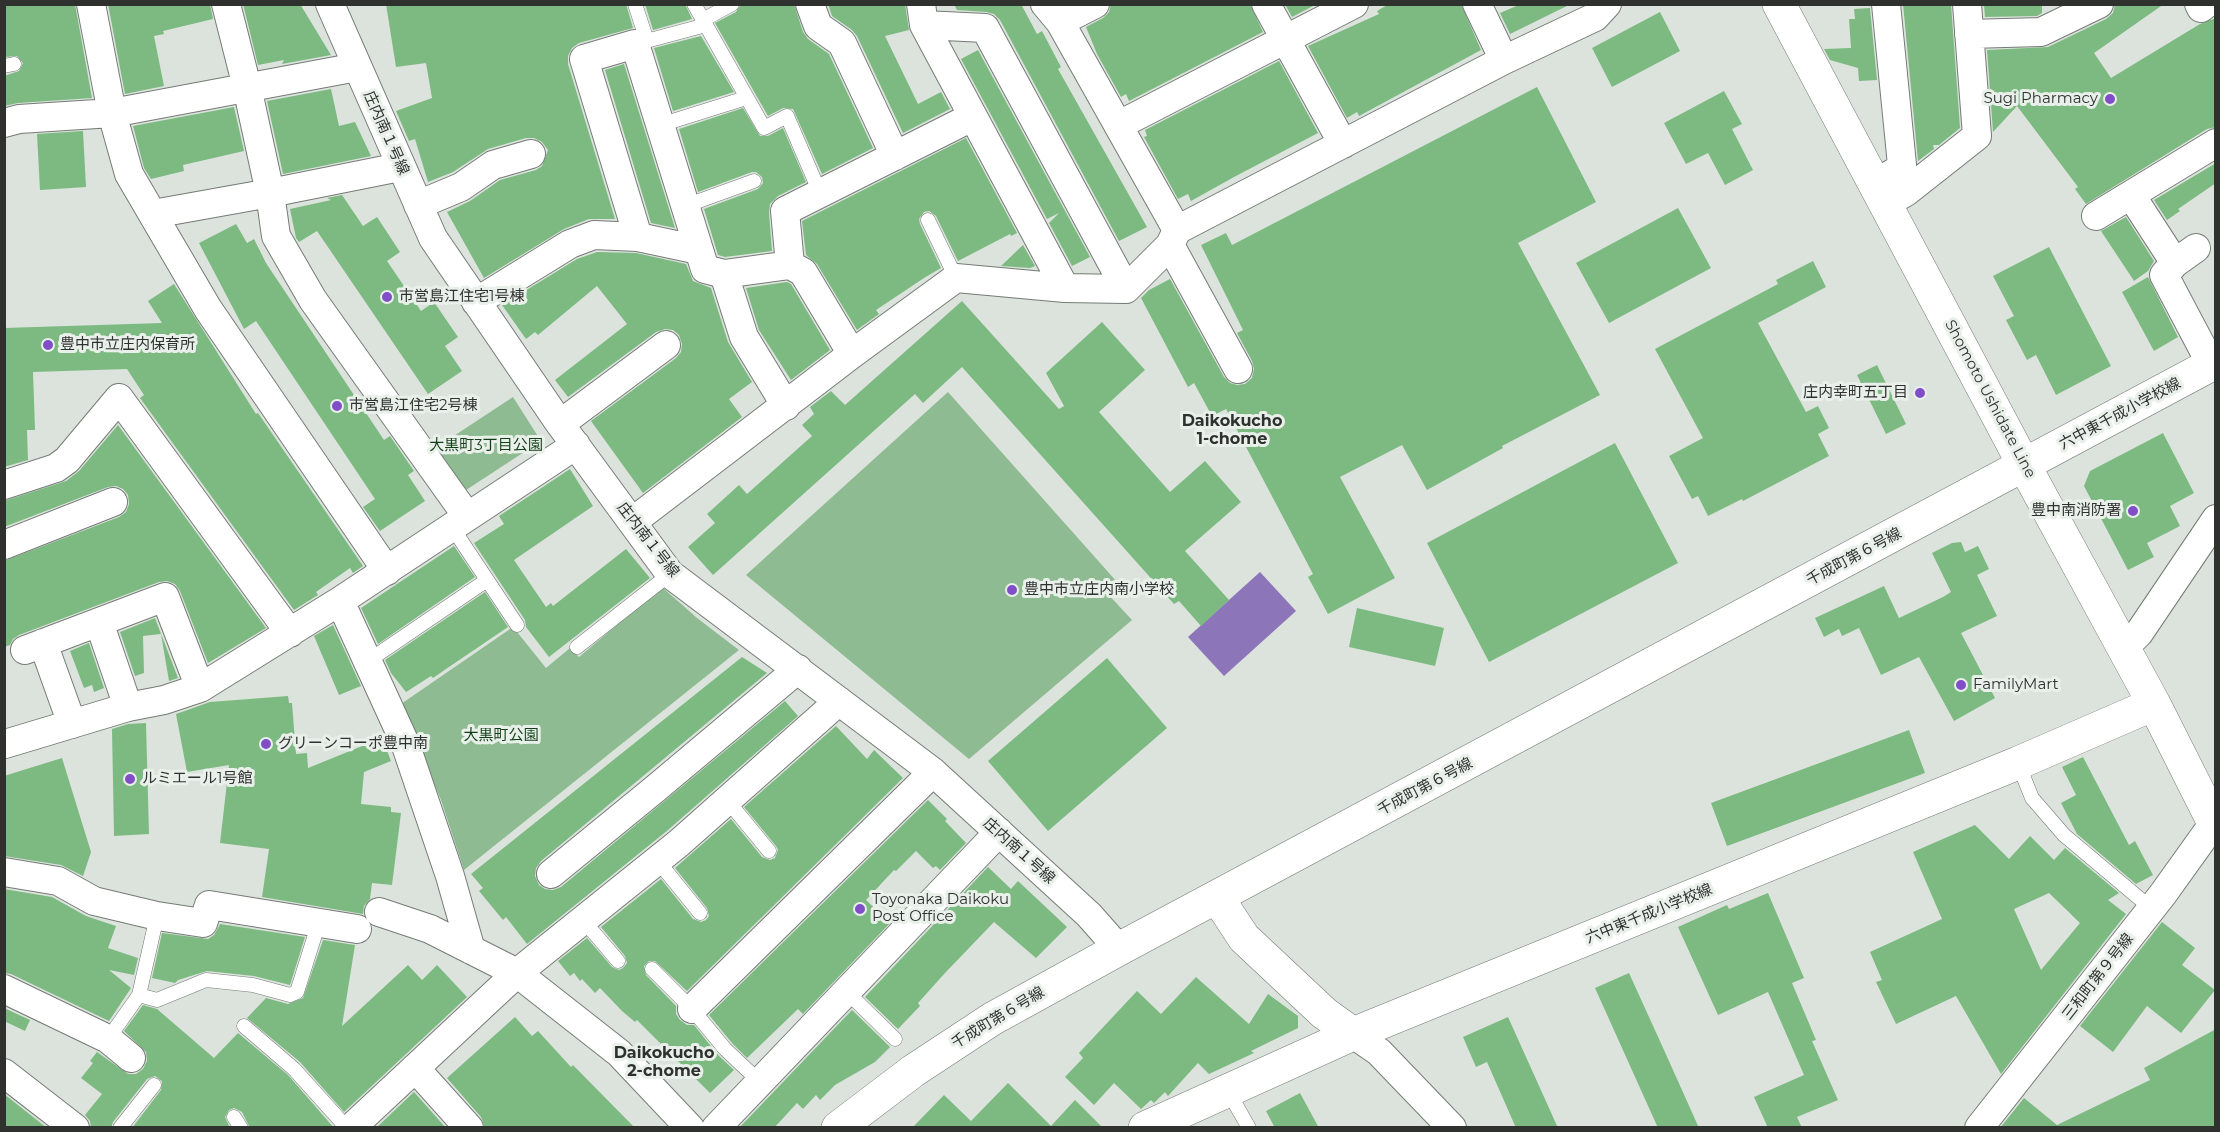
<!DOCTYPE html>
<meta charset="utf-8">
<style>
body{margin:0}
#map{position:relative;width:2220px;height:1132px;overflow:hidden;background:#dce3dc;font-family:Montserrat,sans-serif}
canvas{display:block}
.frame{position:absolute;inset:0;border:6px solid #2f312f;pointer-events:none}
</style>
<div id="map">
<canvas width="2220" height="1132"></canvas>
<div class="frame"></div>
</div>
<script>
const c = document.querySelector('canvas').getContext('2d');
c.lineJoin = 'round';
function paint(path, color) { c.fillStyle = color; c.fill(path, 'evenodd'); }
function trace(path, color, width, dash) { c.strokeStyle = color; c.lineWidth = width; c.lineCap = dash ? 'butt' : 'round'; c.setLineDash(dash || []); c.stroke(path); }
function write(font, color, halo, rows, align = 'center') {
  c.font = font + ' Montserrat,"Noto Sans JP",sans-serif'; c.lineWidth = 6; c.setLineDash([]); c.textBaseline = 'middle'; c.strokeStyle = halo; c.fillStyle = color; for (const [text, x, y, turn = 0] of rows) {
    c.save(); c.translate(x, y); c.rotate((+turn || 0) * Math.PI / 180); c.textAlign = isNaN(turn) ? turn : align; if (halo) c.strokeText(text, 0, 0); c.fillText(text, 0, 0); c.restore();
  }
}
paint(new Path2D(`
 M948 392 1117 582 1106 592 1132 620 969 759 746 575Z
 M513 397 541 441 460 494 431 451Z
 M662 587 697 618 739 650 464 870 441 800 401 704 513 627 546 668 570 648 579 657Z`), '#8ebb91');
paint(new Path2D(`
 M1260 572 1296 611 1224 676 1188 637Z`), '#8c75b8');
paint(new Path2D(`
 M4 4H75L92 98 18 103 4 106V76L19 71 23 63 17 56 5 57Z
 M108 4H210L213 19 163 31 164 34 154 36 164 86 125 94Z
 M243 4H300L331 55 282 64 284 60 258 65Z
 M386 4H626L633 28 579 43 572 48 568 56V64L615 219H589L564 229 484 278 447 212 470 201 500 180 536 170 542 166 548 150 542 142 534 138H526L488 149 453 172 428 182 415 139 409 141 396 111 432 98 426 63 396 67Z
 M645 4H685L692 19 653 30Z
 M741 4H794L803 32 808 39 829 54 873 148 822 174 793 109 783 108 768 116 715 23 736 12Z
 M828 4H905L909 30 885 36 918 104 941 92 950 109 903 133 857 36 852 30 832 16Z
 M954 4H1021L1037 34 1042 31 1061 67 1058 69 1147 227 1119 241 1000 20 994 14 986 12 957 10Z
 M1111 4H1250L1263 32 1129 101 1126 94 1121 97 1097 54 1086 27 1103 18 1109 12Z
 M1285 4H1315V5L1292 17Z
 M1389 4H1461L1481 50 1359 116 1357 112 1347 118 1308 46 1379 14 1377 11Z
 M1521 4H1571L1510 34 1500 13Z
 M1903 4H1951L1960 128 1939 145H1933L1934 149 1918 161Z
 M2042 4V13L2037 16 1985 17 1984 5Z
 M2115 4H2164L2094 53 2111 78 2200 24 2216 18V127L2207 129 2086 204 2075 189 2078 187 2017 106 1993 132 1987 50 2048 47 2106 19 2113 13Z
 M1870 8 1877 80 1859 81 1858 68 1830 60 1824 49 1851 48 1849 19H1855L1854 9Z
 M1660 12 1680 51 1612 87 1592 48Z
 M701 36 734 92 673 111 654 48Z
 M978 50 1090 257 1072 266 1049 223 1059 213 1047 219 961 59Z
 M1279 61 1318 133 1234 177 1191 201 1188 194 1178 199 1144 137 1147 136 1145 130Z
 M624 64 675 228 651 223 605 70Z
 M1537 87 1596 202 1518 243 1600 395 1502 446 1503 448 1427 490 1402 445 1340 477 1395 578 1328 614 1308 577 1313 574 1226 409 1212 416 1194 383 1188 387 1141 298 1149 290 1170 279 1224 377 1230 383 1237 385 1245 384 1252 378 1254 369 1252 361 1237 333 1243 330 1201 245 1226 233 1232 245Z
 M331 89 339 126 355 122 371 156 283 174 267 101Z
 M1724 91 1742 124 1732 129 1753 170 1725 185 1708 153 1686 164 1664 123Z
 M234 107 244 151 183 165 184 171 151 179 144 168 133 126Z
 M743 108 760 136H768L783 128 806 182 778 196 770 204 769 213 772 251 725 257 718 255 704 209 758 189 763 183 762 177 756 172H752L698 192 679 129Z
 M83 131 86 187 40 190 37 134Z
 M966 138 1017 233 1011 236 1010 234 958 261 936 216 929 211 924 212 919 219 920 224 941 268 924 278 876 310 879 314 857 330 817 264 806 255 802 221Z
 M2216 163V183L2178 209 2180 211 2167 220 2154 200Z
 M342 195 363 226 377 217 400 252 387 261 421 311 434 302 458 337 445 346 462 371 428 394 317 231 299 242 296 238 290 209 331 200 327 198Z
 M1678 208 1711 268 1609 323 1576 263Z
 M2126 217 2154 261 2148 271 2134 281 2101 231Z
 M236 224 247 243 254 239 266 263 384 440 390 436 414 471 408 475 425 501 380 531 363 507 375 499 256 321 244 329 199 243Z
 M1023 245 1035 266 1030 268 1001 266Z
 M2049 247 2111 366 2056 395 2036 355 2027 360 2006 320 2014 316 1993 276Z
 M597 252 636 253 686 264 693 281 711 288 728 342 752 382 729 399 742 417 643 493 591 421 676 358 681 352 682 344 679 335 673 330 665 329 656 332 568 397 555 380 627 324 597 286 538 335 535 332 526 339 502 305 577 259Z
 M1813 261 1826 287 1758 323 1806 412 1818 406 1829 428 1818 434 1829 456 1743 501 1742 499 1708 516 1698 496 1692 499 1669 456 1703 438 1655 349 1778 284 1776 280Z
 M2148 277 2178 337 2154 351 2122 292Z
 M787 282 791 284 830 350 791 380 759 330 746 288Z
 M174 284 256 414 258 413 363 566 353 573 350 568 316 592 318 595 294 610 140 398 144 395 127 369 33 372 35 430H27L28 460 4 467V328L162 323 148 301Z
 M962 301 1059 409 1064 406 1046 373 1102 322 1145 370 1099 412 1170 492 1205 461 1241 502 1185 551 1229 600 1201 626 1179 601 1174 604 962 367 923 403 915 394 713 575 688 547 715 523 707 514 739 485 747 494 812 436 802 425 814 414 810 407 831 391 845 405Z
 M1877 365 1906 424 1886 434 1857 375Z
 M118 425 266 628 208 663 180 591 175 584 167 581 159 582 19 635 13 639 10 645 4 647V561L119 517 126 512 129 504 128 495 123 489 116 486 108 487 4 527V501L66 481 79 471Z
 M2163 433 2194 493 2170 506 2180 526 2147 543 2154 557 2128 570 2084 486 2090 471Z
 M1615 443 1678 563 1489 662 1427 543Z
 M570 469 593 506 514 560 546 607 551 603 553 606 626 549 650 578 549 657 526 627 525 620 474 543 504 524 499 516Z
 M1961 542 1965 552 1978 546 1989 569 1977 575 1997 616 1961 633 1995 698 1954 721 1919 657 1881 675 1859 628 1842 636 1839 629 1824 637 1815 618 1884 586 1899 618 1943 597 1951 592 1932 553 1952 543Z
 M454 546 475 577 378 644 361 608Z
 M485 592 508 627 446 669 433 678 431 676 406 692 391 673 385 660Z
 M1357 608 1444 628 1435 666 1349 647Z
 M155 618 178 678 169 681 161 634 143 636 144 673 135 676 120 632Z
 M333 625 361 686 339 695 314 636Z
 M89 643 104 688 94 692 92 685 84 688 70 651Z
 M742 657 767 673 541 861 536 868 535 876 539 885 545 889 553 890 561 887 785 701 798 716 668 830 527 944 506 917 503 920 479 891 483 888 471 874Z
 M1107 658 1167 728 1048 831 988 761Z
 M288 696 289 703H292L296 754 307 753 308 768 382 738 391 761 364 772 361 804 391 807V812L401 813 392 885 372 883 370 899 364 906 363 914 262 897 269 849 220 843 229 765 187 772 176 714 210 702Z
 M146 723 149 834 114 836 112 729 128 724Z
 M836 726 867 759 874 750 903 778 687 991 655 961H649L644 966 646 975 676 1006V1014L680 1020 687 1025H694L718 1055 734 1070 710 1093 637 1020 635 1022 622 1011 600 988 595 993 582 979 580 981 574 973 570 976 558 961 587 938 612 967 619 970 623 968 627 963 625 956 601 927 661 879 693 919 701 922 706 920 709 916 707 908 675 868 731 819 762 857 770 860 775 858 778 850 776 846 744 807Z
 M1909 730 1925 773 1727 846 1711 803Z
 M2083 757 2129 845 2135 841 2153 875 2136 884 2077 834 2061 803 2076 795 2062 767Z
 M62 758 91 852 83 876 61 865 4 856V776Z
 M928 800 947 819 945 821 966 843 940 870 936 866 933 868 916 851 896 871 894 870 866 900 890 923 803 1014 798 1009 747 1058 732 1043 709 1015Z
 M1975 825 2009 859 2030 836 2054 860 2065 848 2119 893 2108 900 2126 914 2001 1074 1956 996 1896 1024 1876 982 1882 980 1870 952 1942 919 1913 852ZM2049 893 2080 923 2041 970 2014 909Z
 M988 867 1011 889 1018 881 1067 927 1036 958 994 922 945 973 918 1003 920 1006 898 1029 865 997Z
 M4 889 52 897 86 916 116 926 108 948 138 958 134 975 109 970 131 988 109 1021 11 974 4 973Z
 M1768 893 1804 978 1792 983 1816 1040 1812 1041 1838 1100 1797 1117 1802 1128H1768L1754 1097 1804 1075 1768 992 1718 1015 1678 927 1727 905 1729 909Z
 M2162 922 2195 948 2182 965 2215 990 2181 1033 2147 1006 2113 1052 2080 1026Z
 M220 924 305 937 290 985 254 976 207 971 178 980 175 983 152 978 162 933 208 939 214 935Z
 M323 940 355 945 342 1026 408 965 422 980 437 965 467 997 344 1112 300 1062 247 1018 266 998 288 1004 303 998Z
 M1629 973 1664 1050 1699 1128H1658L1595 988Z
 M1196 977 1249 1024 1268 994 1298 1016V1028L1251 1051 1254 1053 1209 1074 1198 1063 1168 1096 1165 1092 1154 1103 1151 1100 1141 1109 1114 1083 1094 1105 1065 1077 1083 1058 1079 1053 1137 991 1161 1014Z
 M143 1005 157 1009 214 1058 238 1033 288 1075 334 1128H250L242 1112 234 1108 229 1110 225 1117 230 1128H132L161 1090 162 1081 155 1076 147 1079 113 1122 111 1128H91L90 1121 85 1115 102 1094 81 1078 93 1063 90 1061 97 1052 128 1074H136L143 1069 147 1061 146 1052 124 1031Z
 M4 1008 30 1020 25 1031 4 1021Z
 M852 1010 890 1047 875 1062 835 1085 820 1100 816 1095 803 1109 797 1103 774 1128H739Z
 M515 1017 532 1036 538 1031 571 1067 573 1065 635 1128H485L481 1117 447 1078Z
 M1508 1017 1558 1128H1516L1487 1062 1476 1067 1463 1037Z
 M2216 1029V1128H2000L2024 1098 2057 1125 2150 1080 2144 1068Z
 M1008 1083 1051 1126 1075 1100 1103 1128H912L944 1095 971 1121Z
 M414 1092 446 1128H376Z
 M1300 1093 1319 1128H1275L1266 1111Z
 M4 1094 47 1128H4Z`), '#7cba82');
const lane = new Path2D(`
 M635 4 647 41
 M694 4 764 128 787 116 820 193
 M703 20 732 4
 M635 44 706 25
 M4 66 14 64
 M660 125 746 98
 M685 206 754 181
 M928 220 956 278
 M452 527 517 625
 M577 647 670 574
 M368 661 487 580
 M2018 763 2032 798 2064 835 2152 909
 M727 800 769 851
 M657 860 700 913
 M583 920 618 961
 M652 969 692 1009 725 1049 760 1082
 M846 991 895 1039
 M139 995 157 1000 206 980 253 985 290 995 297 992 319 922
 M244 1026 294 1069 347 1128
 M108 1039 139 995 157 916
 M1228 1091 1249 1128
 M234 1117 241 1128
 M120 1128 154 1085`);
const street = new Path2D(`
 M91 4 112 113 129 174 208 309 387 571
 M226 4 247 87 270 193 276 236 313 300 467 516
 M330 4 433 238 560 424 670 574 933 772 1089 915 1119 949
 M810 4 818 26 842 43 895 156
 M921 4 924 25 1065 288
 M1045 4 1060 22 1177 230 1504 60 1595 17 1607 4
 M1266 4 1343 144
 M1477 4 1504 60
 M2199 4 2201 8 2206 4
 M1060 22 1095 4
 M924 25 985 28 1126 289
 M1969 34 2041 32 2099 4
 M4 123 19 119 112 113 357 67
 M1119 125 1354 4
 M1875 183 1895 172 1902 165 1886 4
 M2131 195 2175 263 2164 275 2211 364
 M1886 204 1906 192 1977 136 1967 4
 M418 205 461 187 493 165 531 154
 M153 214 270 193 400 167
 M2096 216 2216 143
 M638 237 584 59 635 44 699 250
 M1170 245 1238 369
 M2175 263 2196 248
 M790 265 785 211 972 117
 M724 274 744 337 786 406
 M476 302 570 244 594 235 638 237 699 250 705 269 724 274 790 265 803 272 852 354
 M560 424 666 345
 M4 485 56 468 67 460 119 398 290 633
 M632 522 852 354 956 278 1065 288 1126 289 1170 245 1177 230
 M4 545 113 502
 M99 622 128 707
 M43 643 72 724
 M2124 648 2139 633 2216 519
 M25 650 165 597 200 688
 M5 744 128 707 164 700 200 688 340 601
 M4 872 58 881 94 901 157 916 203 923 209 905 357 929
 M551 874 655 789 798 669
 M379 912 430 929 517 973 619 1053 690 1128
 M471 950 450 876 405 743 340 601 576 445
 M4 989 108 1039 131 1058
 M692 1009 933 772
 M1353 1034 1379 1052 1452 1128
 M415 1068 469 1128
 M4 1073 75 1128
 M351 1128 517 973 679 843 839 701
 M716 1128 999 832
 M1979 1128 2163 894 2216 820`);
const secondary = new Path2D(`
 M1779 4 2024 465 2154 704 2216 827
 M1217 897 1244 938 1324 1013 1353 1034
 M838 1128 913 1071 992 1019 1119 949 2216 362
 M1145 1128 1353 1034 2018 763 2154 704`);
trace(lane, '#757b76', 15);
trace(street, '#757b76', 30);
trace(secondary, '#757b76', 34);
trace(lane, '#fff', 14);
trace(street, '#fff', 28);
trace(secondary, '#fff', 33);
for (const [x, y, r, color] of [
 [2110,99,6,"#804fc7"],
 [387,297,6,"#804fc7"],
 [48,345,6,"#804fc7"],
 [1920,393,6,"#804fc7"],
 [337,406,6,"#804fc7"],
 [2133,511,6,"#804fc7"],
 [1012,590,6,"#804fc7"],
 [1961,685,6,"#804fc7"],
 [266,744,6,"#804fc7"],
 [130,779,6,"#804fc7"],
 [860,909,6,"#804fc7"]
]) { const dot = new Path2D(); dot.arc(x, y, r, 0, 2 * Math.PI); c.fillStyle = color; c.fill(dot); trace(dot, '#e9f0ea', 2); }
write('15px', '#2f312f', '#e9f0ea', [
 ["Sugi Pharmacy",2098,99,"right"],
 ["市営島江住宅1号棟",399,297],
 ["豊中市立庄内保育所",60,345],
 ["庄内幸町五丁目",1908,393,"right"],
 ["市営島江住宅2号棟",349,406],
 ["豊中南消防署",2121,511,"right"],
 ["豊中市立庄内南小学校",1024,590],
 ["FamilyMart",1973,685],
 ["グリーンコーポ豊中南",278,744],
 ["ルミエール1号館",142,779],
 ["Toyonaka Daikoku",872,900],
 ["Post Office",872,917]
], 'left');
write('15px', '#2f312f', '#e9f0ea', [
 ["庄内南１号線",386,133,66],
 ["Shomoto Ushidate Line",1990,399,62],
 ["六中東千成小学校線",2120,414,-28],
 ["庄内南１号線",648,540,52],
 ["千成町第６号線",1854,557,-28],
 ["千成町第６号線",1425,787,-28],
 ["庄内南１号線",1019,851,42],
 ["六中東千成小学校線",1649,914,-22],
 ["三和町第９号線",2098,977,-52],
 ["千成町第６号線",998,1018,-31]
]);
write('15px', '#123f1a', '#e9f0ea', [
 ["大黒町3丁目公園",486,446],
 ["大黒町公園",501,736]
]);
write('bold 16px', '#2f312f', '#e9f0ea', [
 ["Daikokucho",1232,421],
 ["1-chome",1232,439],
 ["Daikokucho",664,1053],
 ["2-chome",664,1071]
]);
</script>
